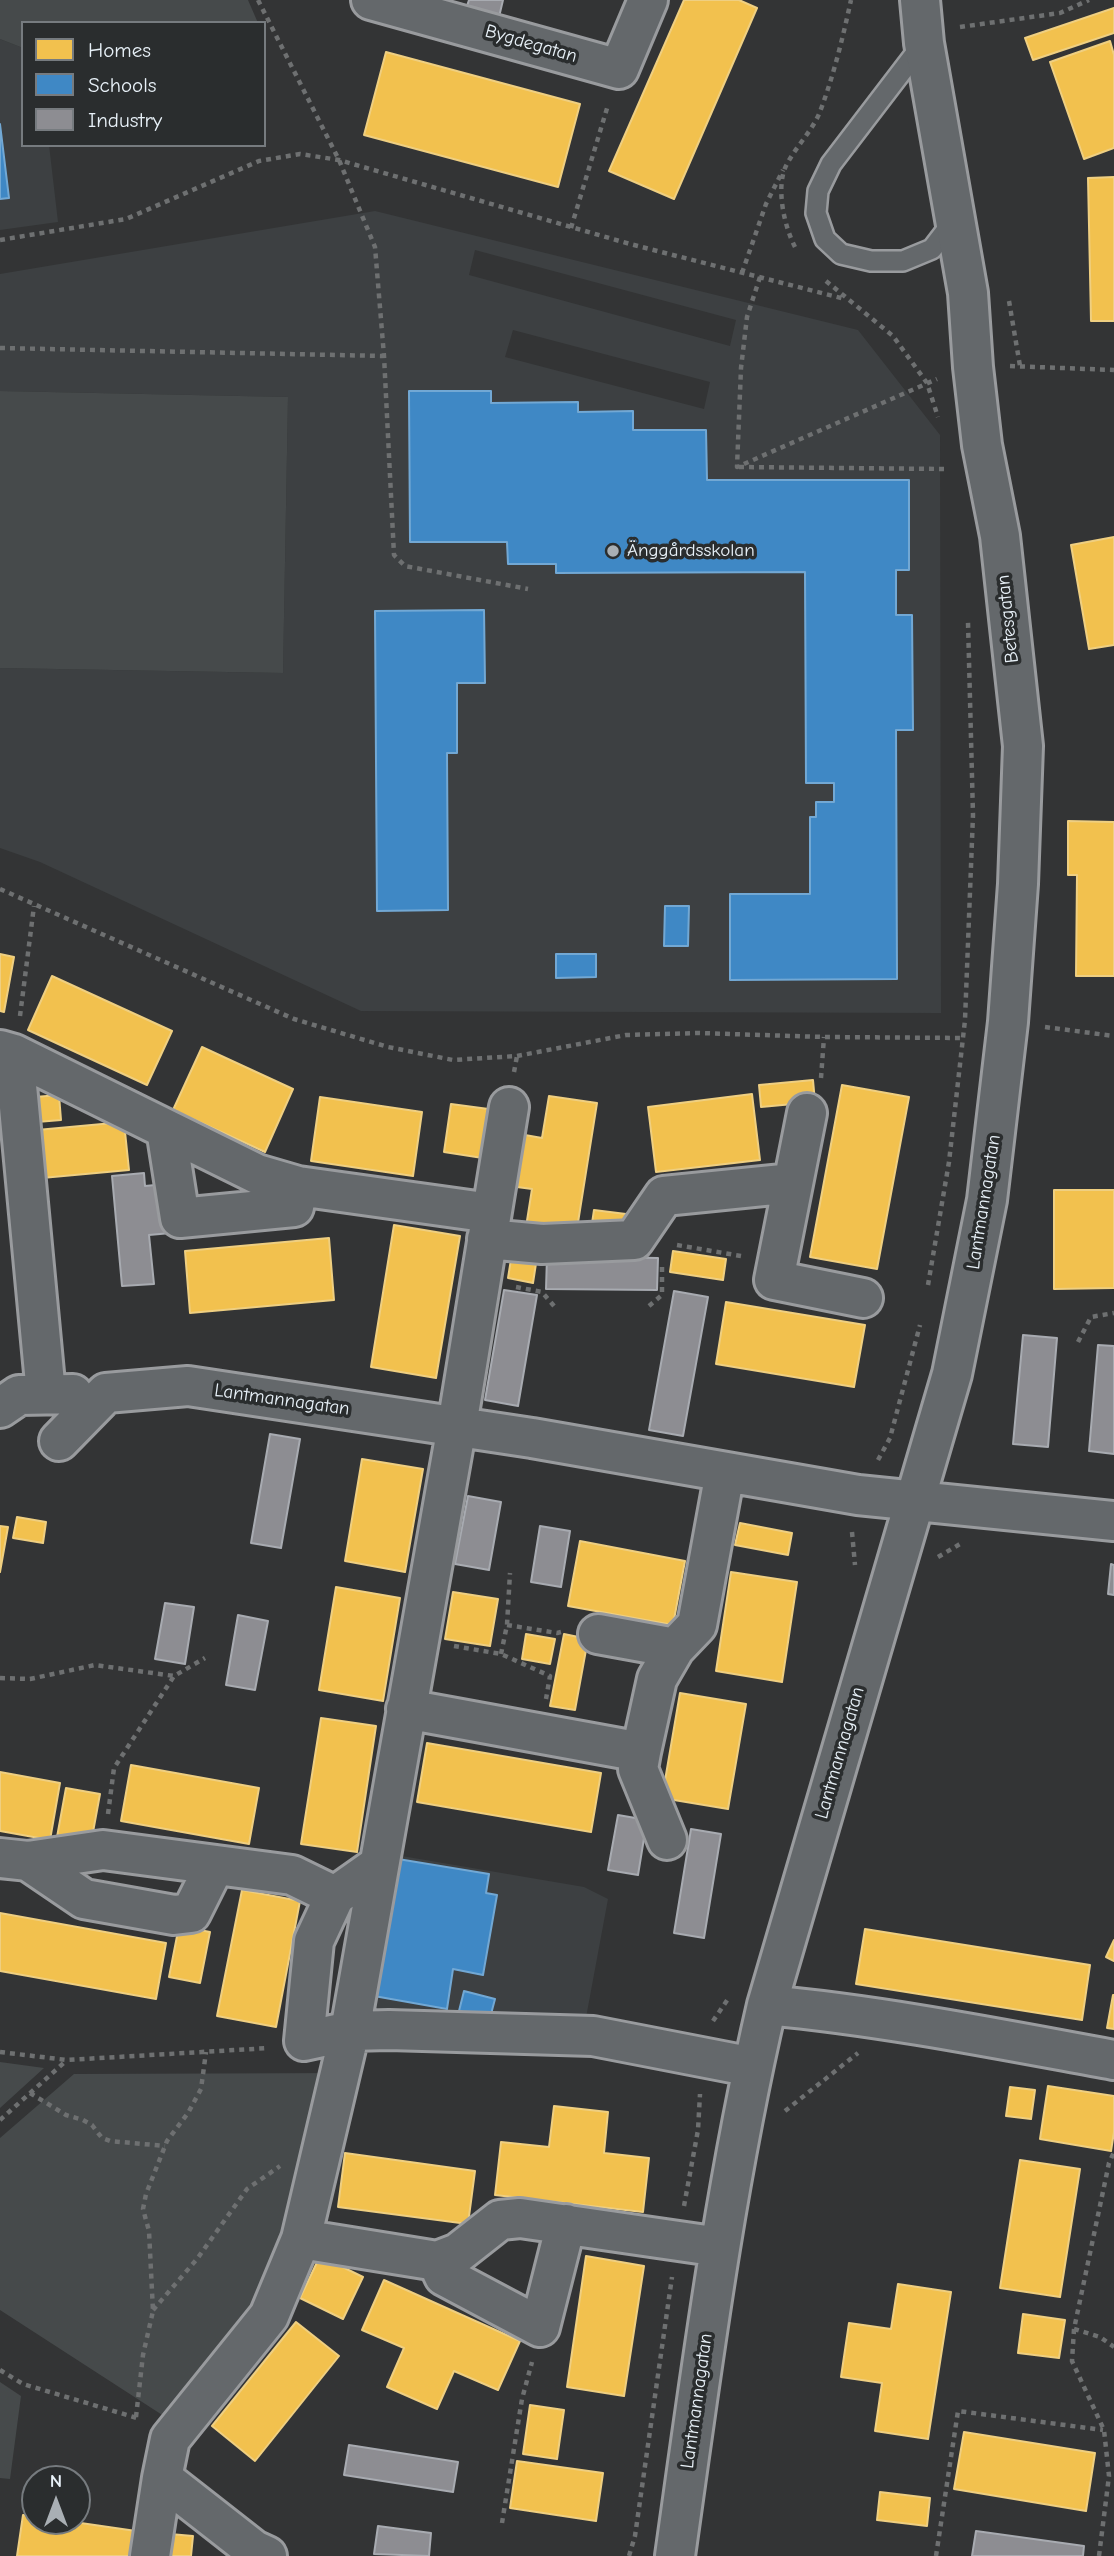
<!DOCTYPE html>
<meta charset="utf-8">
<style>
body{margin:0}
#map{position:relative;width:1114px;height:2556px;overflow:hidden;background:#333435;font-family:"Comic Neue",sans-serif}
canvas{display:block}
.legend{position:absolute;left:21px;top:21px;width:245px;height:126px;box-sizing:border-box;background:#2a2d2e;border:2px solid #767b7f;margin:0;padding:9px 12px;list-style:none;font-size:21px;color:#e8f1f8}
.legend li{display:flex;align-items:center;gap:14px;height:35px}
.legend b{width:35px;border:2px solid #767b7f}
.north{position:absolute;left:21px;top:2465px;width:70px;height:70px;box-sizing:border-box;background:#2a2d2e;border:2px solid #767b7f;border-radius:50%;rotate:0deg;font-size:19px;font-weight:700;line-height:28px;text-align:center;color:#e8f1f8}
.north::after{content:'';display:block;margin:auto;width:24px;height:32px;background:#a9afb4;clip-path:polygon(50% 0,100% 100%,50% 72%,0 100%)}
</style>
<div id="map">
<canvas width="1114" height="2556"></canvas>
<ul class="legend">
<li><b style="height:19px;background:#f2c14e"></b>Homes</li>
<li><b style="height:19px;background:#3f88c5"></b>Schools</li>
<li><b style="height:19px;background:#8d8d92"></b>Industry</li>
</ul>
<div class="north">N</div>
</div>
<script>
const c = document.querySelector('canvas').getContext('2d');
c.lineJoin = 'round';
function paint(path, color) { c.fillStyle = color; c.fill(path, 'evenodd'); }
function trace(path, color, width, dash) { c.strokeStyle = color; c.lineWidth = width; c.lineCap = dash ? 'butt' : 'round'; c.setLineDash(dash || []); c.stroke(path); }
function write(font, color, halo, rows, align = 'center') {
  c.font = font + ' "Comic Neue",sans-serif'; c.lineWidth = 7; c.setLineDash([]); c.textBaseline = 'middle'; c.strokeStyle = halo; c.fillStyle = color; for (const [text, x, y, turn = 0] of rows) {
    c.save(); c.translate(x, y); c.rotate((+turn || 0) * Math.PI / 180); c.textAlign = isNaN(turn) ? turn : align; if (halo) c.strokeText(text, 0, 0); c.fillText(text, 0, 0); c.restore();
  }
}
paint(new Path2D(`
 M0 39 23 48V145H49L58 222 0 230Z
 M375 211 858 330 940 435 941 1013 361 1011 40 862 0 848V668L283 673 288 397 0 391V274ZM475 250 736 320 730 346 469 275ZM513 330 710 382 704 409 505 357Z
 M390 1854 584 1887 608 1899 585 2023 361 2013Z`), '#3d4042');
paint(new Path2D(`
 M0 0H248L258 23H23V48L0 39Z
 M0 391 288 397 283 673 0 668Z
 M0 2062 44 2068 0 2108Z
 M351 2073 302 2265 170 2420 0 2310V2138L74 2074Z
 M0 2382 21 2396 10 2479 0 2478Z`), '#464a4b');
const homes = new Path2D(`
 M684 0H739L757 8 674 199 609 171Z
 M1114 8V33L1033 60 1025 38Z
 M1110 41 1114 55V148L1084 159 1050 62Z
 M386 52 580 104 558 187 364 135Z
 M1114 177V321H1091L1088 178Z
 M1114 537V645L1089 649 1071 545Z
 M1068 821 1114 822V976H1076L1077 875H1068Z
 M0 954 14 957 4 1012 0 1011Z
 M52 976 172 1031 147 1085 28 1030Z
 M202 1047 293 1089 265 1152 173 1110Z
 M813 1080 815 1102 761 1107 759 1085Z
 M842 1085 909 1097 877 1269 810 1257Z
 M752 1094 760 1160 656 1172 648 1107Z
 M59 1095 61 1120 37 1122 35 1097Z
 M549 1096 597 1103 576 1235 526 1227 532 1189 517 1187 525 1135 542 1138Z
 M320 1097 422 1112 413 1176 311 1161Z
 M451 1104 496 1110 489 1159 444 1152Z
 M124 1122 129 1170 42 1178 37 1130Z
 M1054 1190H1114V1288L1054 1289Z
 M594 1210 626 1214 622 1235 591 1230Z
 M394 1225 460 1236 436 1378 371 1367Z
 M329 1238 334 1300 190 1313 185 1251Z
 M673 1251 726 1259 723 1280 670 1272Z
 M512 1253 537 1257 533 1283 508 1278Z
 M726 1302 865 1325 854 1387 716 1364Z
 M362 1459 423 1469 405 1572 345 1561Z
 M17 1517 46 1522 43 1543 13 1538Z
 M740 1523 792 1533 788 1555 735 1545Z
 M0 1526 8 1527 0 1572Z
 M580 1541 685 1561 673 1625 568 1606Z
 M731 1572 797 1582 782 1682 716 1671Z
 M336 1587 400 1598 383 1701 319 1690Z
 M453 1592 498 1599 490 1646 445 1639Z
 M526 1634 555 1639 550 1664 522 1659Z
 M564 1634 588 1639 575 1710 550 1706Z
 M680 1693 746 1704 728 1809 662 1798Z
 M321 1718 376 1726 357 1852 301 1844Z
 M427 1743 601 1773 591 1832 417 1802Z
 M131 1765 259 1788 249 1844 121 1821Z
 M0 1772 60 1783 50 1840 0 1831Z
 M66 1788 100 1794 91 1843 57 1837Z
 M242 1890 300 1901 276 2027 217 2016Z
 M0 1913 166 1943 156 1999 0 1971Z
 M179 1926 210 1932 200 1983 169 1977Z
 M865 1929 1090 1965 1082 2020 856 1984Z
 M1114 1940V1961L1106 1957Z
 M1113 1995H1114V2029L1107 2028Z
 M1048 2086 1114 2096V2132L1111 2151 1040 2139Z
 M1010 2087 1035 2090 1031 2119 1006 2116Z
 M554 2106 608 2112 604 2153 649 2158 643 2212 495 2195 501 2142 549 2147Z
 M345 2153 475 2171 468 2224 338 2207Z
 M1020 2160 1080 2169 1060 2297 1000 2288Z
 M320 2256 363 2277 343 2319 300 2298Z
 M586 2256 644 2266 624 2396 567 2387Z
 M384 2280 520 2341 498 2390 454 2371 437 2409 387 2387 404 2348 362 2330Z
 M898 2284 951 2292 928 2439 875 2431 882 2383 841 2377 849 2323 891 2329Z
 M1023 2314 1065 2320 1059 2358 1018 2353Z
 M296 2322 339 2356 255 2461 212 2426Z
 M530 2405 564 2410 557 2459 523 2454Z
 M964 2432 1095 2453 1086 2511 954 2489Z
 M517 2461 603 2473 596 2521 510 2508Z
 M880 2492 930 2498 927 2526 877 2520Z
 M23 2515 35 2516V2521H67L136 2531 133 2556H17Z
 M170 2534 193 2536 191 2556H167Z`);
paint(homes, '#f2c14e');
trace(homes, '#efcf81', 2);
const schools = new Path2D(`
 M0 124 9 198 0 199Z
 M409 391H491V403L578 402V412L633 411V430H706L707 480H909V570H896V615H912L913 730H896L897 979 730 980V894H810V817H816V802H834V783H806L805 572 556 573V564H508L507 542H410Z
 M484 610 485 683H457V753H447L448 910 377 911 375 611Z
 M665 906H689L688 946H664Z
 M556 954H596V977L556 978Z
 M398 1859 489 1874 486 1893 497 1895 483 1975 453 1969 447 2009 374 1996Z
 M464 1991 495 1999 490 2018 459 2011Z`);
paint(schools, '#3f88c5');
trace(schools, '#72a8d4', 2);
const industry = new Path2D(`
 M469 0H503L499 17 466 9Z
 M144 1173 145 1186 166 1184 171 1233 149 1235 154 1284 122 1286 112 1176Z
 M547 1256 658 1258 657 1290 546 1289Z
 M504 1290 537 1295 518 1406 485 1400Z
 M674 1291 708 1297 683 1436 649 1430Z
 M1023 1335 1057 1338 1048 1447 1013 1444Z
 M1098 1345 1114 1346V1454L1089 1451Z
 M270 1434 300 1439 281 1548 251 1543Z
 M468 1496 501 1502 489 1570 455 1564Z
 M540 1526 570 1531 561 1587 531 1582Z
 M1111 1564 1114 1565V1595L1108 1594Z
 M165 1603 194 1607 185 1664 155 1659Z
 M238 1615 268 1621 255 1690 226 1685Z
 M618 1815 647 1820 638 1875 608 1870Z
 M691 1829 721 1834 704 1938 674 1933Z
 M349 2445 458 2462 453 2492 344 2475Z
 M378 2526 431 2533 429 2556 374 2554Z
 M976 2531 1084 2546 1083 2556H972Z`);
paint(industry, '#8d8d92');
trace(industry, '#a8abb1', 2);
const lane = new Path2D(`
 M922 45 831 164 818 191 816 213 825 239 841 254 871 261H903L932 249 955 219`);
const street = new Path2D(`
 M371 0 619 69 648 0
 M0 1050 14 1054 46 1394
 M14 1054 257 1174 298 1186 491 1213
 M807 1113 774 1280 863 1298
 M166 1129 180 1218 294 1207 298 1186
 M487 1239 542 1244 634 1240 664 1196 793 1183
 M0 1408 19 1395 73 1394
 M59 1441 106 1393 188 1386 532 1438 858 1495 1114 1521
 M598 1634 675 1648
 M406 1709 641 1752 638 1769 667 1840
 M641 1752 657 1679 675 1648 697 1625 725 1472
 M0 1858 28 1861 103 1850 292 1875 335 1896
 M28 1861 84 1899 174 1915 191 1913 215 1865
 M379 1865 335 1896 314 1941 304 2041 350 2031 389 2030 593 2036 753 2067
 M767 2005C884 2016 999 2039 1114 2060
 M301 2239 437 2261 458 2253 500 2220 520 2218 720 2247
 M437 2261 444 2276 540 2327 566 2224
 M150 2556 162 2478
 M267 2556 254 2550 162 2478 170 2439 269 2316 301 2239 350 2031 457 1426 509 1107
 M675 2556C701 2372 725 2186 767 2005L952 1374 987 1200 1008 1022 1018 884 1023 746 1000 536 982 445 973 367 968 293 924 43 920 0`);
trace(lane, '#999b9e', 24);
trace(street, '#999b9e', 44);
trace(new Path2D(`
 M258 0 339 160 375 247 384 356 394 555 405 566 528 589
 M960 27 1060 13 1089 0
 M571 228 608 105
 M0 240 126 219 259 161 300 154 339 160 630 244 845 299
 M795 247C784 226 775 185 787 164 797 145 814 129 821 109 834 74 843 37 851 0
 M742 273 766 204 783 170
 M760 277 747 317 741 368 737 467 937 379
 M826 281 893 336 927 383 938 417
 M1009 301 1020 366
 M0 348 384 356
 M1010 366 1114 370
 M739 467 947 469
 M0 889 294 1019 388 1047 453 1060 517 1056 626 1035 699 1033 824 1037 963 1038
 M20 1016 34 906
 M1045 1027 1114 1036
 M514 1072 517 1056
 M821 1078 824 1037
 M677 1245 741 1256
 M928 1285 949 1162 965 1020 973 815 968 622
 M516 1287 542 1292 554 1306
 M649 1306 662 1295V1263
 M1078 1342 1091 1317 1114 1313
 M878 1460 890 1438 920 1325
 M852 1532 855 1565
 M938 1557 960 1544
 M507 1625 557 1633 561 1632
 M454 1646 501 1654 550 1676 546 1699
 M501 1654 507 1625 510 1573
 M0 1678 30 1679 95 1665 174 1676
 M108 1814 114 1768 174 1676 205 1658
 M713 2021 728 1999
 M0 2052 67 2060 269 2048
 M30 2093 66 2115 83 2120 92 2125 102 2138 110 2141 165 2146
 M785 2111 858 2053
 M0 2120 67 2060
 M684 2206 698 2130 700 2094
 M153 2310 197 2259 247 2189 280 2166
 M1074 2329 1100 2337 1114 2347
 M0 2370 23 2384 137 2418
 M136 2417 143 2355 153 2311 149 2231 143 2209 146 2194 167 2141 188 2113 201 2089 206 2052
 M502 2523 522 2399 532 2362
 M629 2556 635 2536 672 2277
 M936 2556 958 2411 1103 2430
 M1099 2556 1109 2476 1104 2430 1072 2361 1074 2329 1109 2163 1114 2152`), '#6e7071', 4.5, [5, 5]);
trace(lane, '#64686b', 19);
trace(street, '#64686b', 38);
for (const [x, y, r, color] of [
 [613,551,7,"#a9afb4"]
]) { const dot = new Path2D(); dot.arc(x, y, r, 0, 2 * Math.PI); c.fillStyle = color; c.fill(dot); trace(dot, '#2a2d2e', 2.5); }
write('19px', '#e8f1f8', '#2a2d2e', [
 ["Bygdegatan",531,44,16],
 ["Betesgatan",1008,619,-96],
 ["Lantmannagatan",984,1202,-81],
 ["Lantmannagatan",282,1400,8],
 ["Lantmannagatan",840,1753,-74],
 ["Lantmannagatan",697,2401,-82]
]);
write('19px', '#e8f1f8', '#2a2d2e', [
 ["Änggårdsskolan",627,551]
], 'left');
</script>
